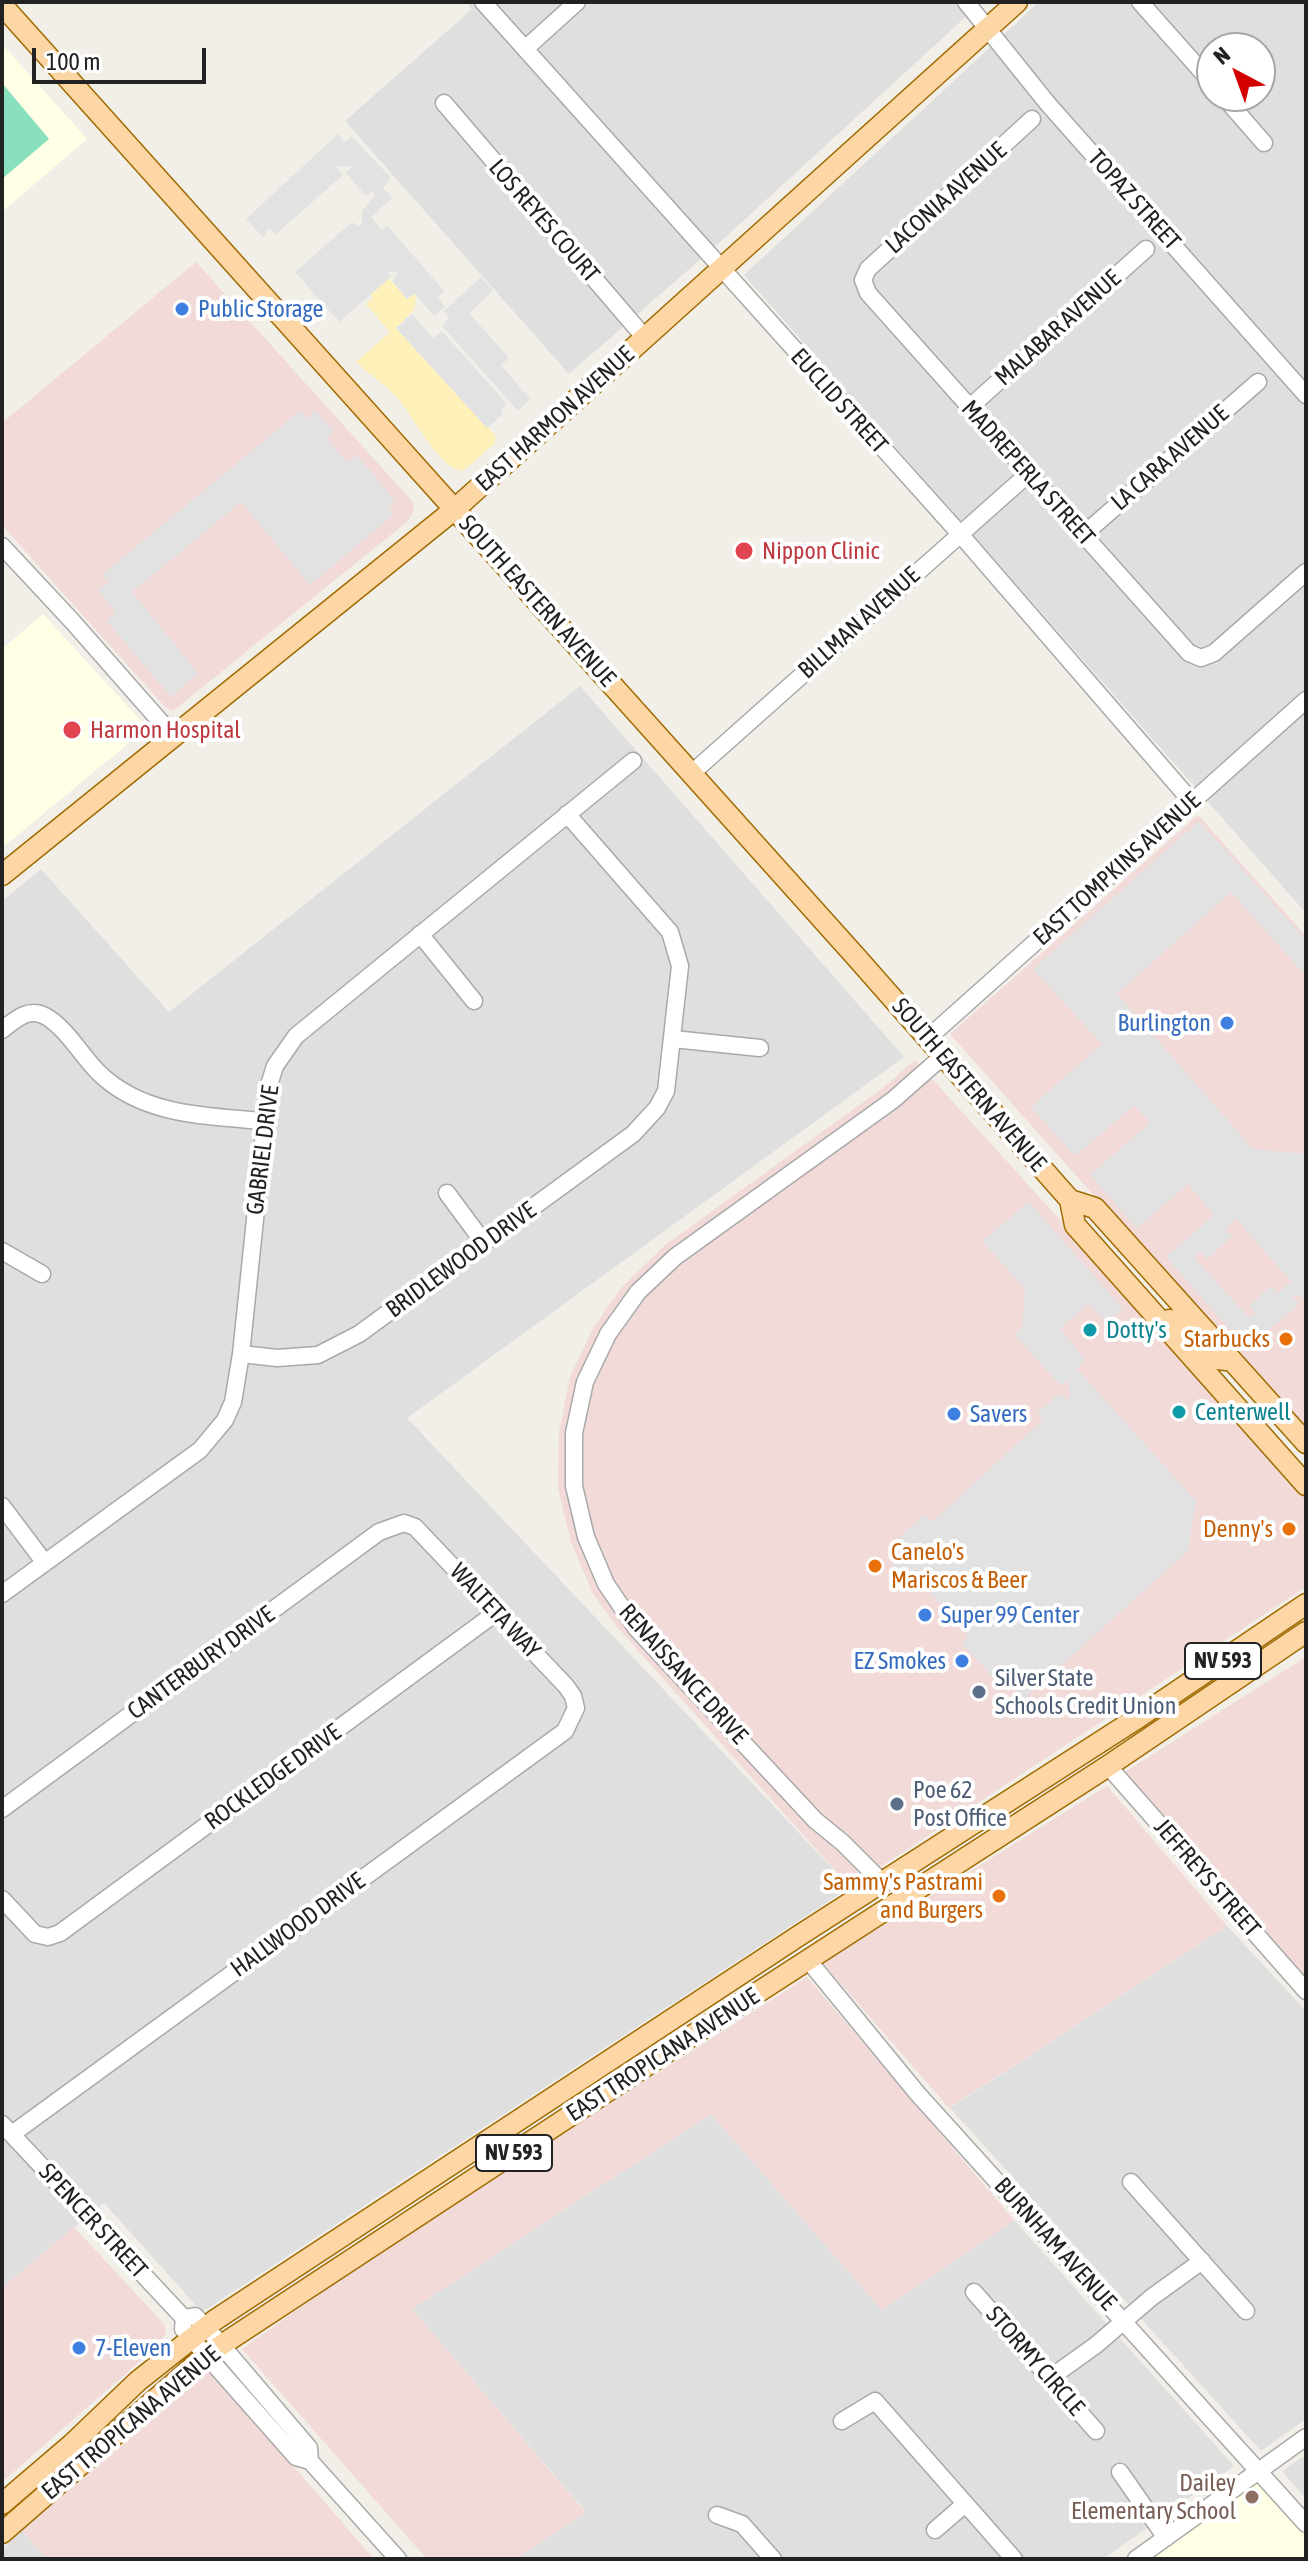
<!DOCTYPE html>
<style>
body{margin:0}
#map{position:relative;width:1308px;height:2561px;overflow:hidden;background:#f2efe9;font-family:"Asap Condensed",sans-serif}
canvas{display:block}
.frame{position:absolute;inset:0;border:4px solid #222;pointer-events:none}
.north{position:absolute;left:1196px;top:32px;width:80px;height:80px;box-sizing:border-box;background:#fff;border:2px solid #a7a7a7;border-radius:50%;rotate:319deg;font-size:22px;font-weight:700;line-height:32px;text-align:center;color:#222}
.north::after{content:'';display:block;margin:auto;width:28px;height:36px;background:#d40000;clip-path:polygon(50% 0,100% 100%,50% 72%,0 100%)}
.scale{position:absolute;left:32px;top:48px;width:174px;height:36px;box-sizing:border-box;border:4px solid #222;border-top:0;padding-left:10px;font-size:24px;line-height:28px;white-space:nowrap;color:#222;-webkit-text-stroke:6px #fff;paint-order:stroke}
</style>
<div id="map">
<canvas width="1308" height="2561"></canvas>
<div class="frame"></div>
<div class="north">N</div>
<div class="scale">100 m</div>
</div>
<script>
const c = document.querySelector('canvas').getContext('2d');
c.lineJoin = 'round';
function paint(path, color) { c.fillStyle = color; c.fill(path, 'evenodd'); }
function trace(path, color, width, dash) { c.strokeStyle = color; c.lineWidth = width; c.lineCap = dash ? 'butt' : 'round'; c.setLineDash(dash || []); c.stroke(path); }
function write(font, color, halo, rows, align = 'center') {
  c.font = font + ' "Asap Condensed",sans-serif'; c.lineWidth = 8; c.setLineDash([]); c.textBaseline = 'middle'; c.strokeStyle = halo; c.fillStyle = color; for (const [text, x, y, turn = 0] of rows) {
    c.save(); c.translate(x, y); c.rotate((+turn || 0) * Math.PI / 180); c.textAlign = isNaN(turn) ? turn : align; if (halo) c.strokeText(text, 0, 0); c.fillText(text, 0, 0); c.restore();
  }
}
paint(new Path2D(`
 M467 2H982L718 244 569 374 345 121 471 10Z
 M1039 2H1306V913L744 275ZM1212 48H1260V96H1212Z
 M580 686 904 1057 407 1418 850 1887 202 2312 104 2203 2 2288V901L41 869 169 1012Z
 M1227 1926 1306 2011V2419L1261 2451 950 2108Z
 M711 2114 882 2310 1014 2220 1234 2466 1103 2559H515L586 2512 412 2309Z
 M1306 2455V2499L1282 2471Z
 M22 2531 47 2559H2V2549Z`), '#e0dfdf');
paint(new Path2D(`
 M196 262 412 501 414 510 408 521 173 711 165 707 2 525V423Z
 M1198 815 1306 936V1434L950 1034Z
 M915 1060 1306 1491V1587L850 1887 616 1626 592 1592 571 1542 558 1488 559 1432 570 1377 593 1328 621 1288 665 1245 883 1088Z
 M1306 1657V1978L1125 1772Z
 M1107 1786 1227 1926 949 2108 823 1963Z
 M807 1977 1014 2220 882 2310 711 2114 412 2309 586 2513 515 2559H427L242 2349 366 2261Z
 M74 2227 164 2324 166 2334 146 2356 2 2482V2288Z
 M210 2370 374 2559H47L22 2531Z`), '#f2dad9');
paint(new Path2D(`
 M2 44 87 139 2 212Z
 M43 614 141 721 143 727 142 732 2 848V649Z
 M1259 2470 1306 2524V2559H1136Z`), '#ffffe5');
paint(new Path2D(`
 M389 278 407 299 414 294 416 297 414 310 396 328 495 435V443L463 471C440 470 413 416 398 399 386 384 369 375 356 362L390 332 366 304 373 298 370 294Z`), '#fff1ba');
paint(new Path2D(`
 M2 83 49 139 2 179Z`), '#88e0be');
paint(new Path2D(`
 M338 134 345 142 352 136 391 178 383 188 392 198 371 217 382 230 387 225 444 291 438 298 445 307 434 316 414 293 407 299 392 281 399 273 387 271 391 277 339 322 295 272 352 222 358 227 362 223V211L375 196 372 191 366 196 346 173 352 166H336L343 175 276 234 269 228 263 237 246 219Z
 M481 277 493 291 469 313 509 358 501 365 530 399 518 411 442 326 449 318 444 311Z
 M412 314 433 338 442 331 507 404 501 411 503 414 487 428 396 328Z
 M300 411 307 419 315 411 334 432 327 439 347 462 357 455 395 501 388 508 394 514 310 585 241 502 132 592 198 673 171 697 107 621 116 612 98 591 109 582 102 575Z
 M1199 821 1306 940V976L1231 892 1117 994 1253 1149 1306 1154V1302L1300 1296 1295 1294 1293 1297 1299 1304 1247 1349 1166 1257 1214 1215 1188 1184 1137 1228 1090 1175 1150 1123 1135 1105 1075 1156 1031 1107 1102 1044 1033 969ZM1236 1219 1291 1281 1278 1293 1271 1286 1249 1306 1256 1312 1249 1318 1194 1257 1200 1252 1207 1259 1232 1236 1225 1229Z
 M1029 1202 1123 1309 1108 1324 1088 1304 1060 1329 1085 1359 1077 1369 1196 1501 1188 1551 1024 1699 1007 1678 1000 1685 962 1643 968 1636 921 1582 913 1587 893 1565 903 1556 892 1544 924 1515 932 1522 1043 1420 1037 1413 1060 1393 1066 1399 1070 1396 1068 1380 1061 1386 1015 1335 1022 1328 1025 1289 982 1241Z`), '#e2e2e2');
const minor = new Path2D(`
 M483 2 960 534 1192 802
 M966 2 1048 104 1306 395
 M1140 2 1212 83
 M525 49 577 2
 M1223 96 1264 143
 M444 103 645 338
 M1032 119 868 269 863 280 868 293 1189 653 1201 658 1214 653 1306 572
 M970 407 1146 249
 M1083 535 1258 382
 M2 546 72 621 174 737
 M692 773 1028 474
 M420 934 474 1001
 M2 1030C15 1020 28 1007 45 1016 66 1027 83 1058 100 1074 144 1116 207 1116 264 1121
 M928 1038 1306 700
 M673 1039 760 1048
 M447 1193 484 1243
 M2 1251 42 1274
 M241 1354 277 1358 318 1355 359 1334 633 1134 657 1108 666 1091 680 966 670 932 567 814
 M2 1506 45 1563
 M2 1594 200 1450 225 1420 233 1402 241 1354 269 1085 275 1066 296 1036 633 761
 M1108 1766 1306 1991
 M2 1809 379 1532 404 1523 415 1527 566 1686 573 1696 576 1708 565 1731 12 2134
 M883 1883 843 1843 815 1820 636 1628 606 1584 586 1537 574 1486V1433L585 1382 608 1334 638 1292 675 1257 893 1100 943 1056
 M2 1899 35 1934 48 1937 60 1933 497 1612
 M808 1960 917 2093 1306 2524
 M2 2124 181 2315 184 2318 183 2329 296 2457 310 2461 398 2559
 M1131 2182 1246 2311
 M974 2292 1096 2431
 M184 2318 195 2316 206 2327 309 2448 310 2461
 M1050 2378 1096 2345 1152 2297 1202 2261
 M842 2421 875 2401 1014 2559
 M1120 2472 1166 2538
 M717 2515 742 2524 773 2559
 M935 2530 965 2504
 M1136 2559 1306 2437`);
const major = new Path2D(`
 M2 5 857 958 1070 1200 1075 1225 1306 1485
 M2 875 455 509 1017 2
 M1070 1200 1095 1208 1306 1443
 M1163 1323 1169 1320 1176 1321 1210 1358 1226 1360
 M2 2504 72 2444 138 2381 215 2320 800 1935 1139 1717 1306 1604
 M2 2533 195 2365 220 2346 760 1991 1108 1766 1306 1632`);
trace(minor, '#a9a9a9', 19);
trace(major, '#a06b00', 23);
trace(minor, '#fff', 16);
trace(major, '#fcd6a4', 20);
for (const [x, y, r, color] of [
 [182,309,8,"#3f7fe0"],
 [744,551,10,"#e0444e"],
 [72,730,10,"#e0444e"],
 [1227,1023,8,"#3f7fe0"],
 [1090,1330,8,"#0f9aa8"],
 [1286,1339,8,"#e8710a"],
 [1179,1412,8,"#0f9aa8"],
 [954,1414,8,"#3f7fe0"],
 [1289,1529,8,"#e8710a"],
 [875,1566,8,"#e8710a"],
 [925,1615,8,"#3f7fe0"],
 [962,1661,8,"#3f7fe0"],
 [979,1692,8,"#5c6f8a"],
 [897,1804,8,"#5c6f8a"],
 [999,1896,8,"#e8710a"],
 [79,2348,8,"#3f7fe0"],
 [1252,2497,8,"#8d6e63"]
]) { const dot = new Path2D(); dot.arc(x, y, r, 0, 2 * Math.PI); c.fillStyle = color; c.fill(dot); trace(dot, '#fff', 3); }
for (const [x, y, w] of [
 [1223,1661,76],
 [514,2153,76]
]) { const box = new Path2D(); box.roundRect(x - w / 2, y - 18, w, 36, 6); c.fillStyle = '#fff'; c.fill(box); trace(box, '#222', 2); }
write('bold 22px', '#222', null, [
 ["NV 593",1223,1661],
 ["NV 593",514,2153]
]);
write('24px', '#222', '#fff', [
 ["LACONIA AVENUE",946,198,-42],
 ["TOPAZ STREET",1134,200,48],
 ["LOS REYES COURT",544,221,49],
 ["MALABAR AVENUE",1058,328,-42],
 ["EUCLID STREET",839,401,48],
 ["EAST HARMON AVENUE",555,419,-42],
 ["LA CARA AVENUE",1170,458,-41],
 ["MADREPERLA STREET",1028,473,48],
 ["SOUTH EASTERN AVENUE",537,601,48],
 ["BILLMAN AVENUE",859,623,-42],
 ["EAST TOMPKINS AVENUE",1117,869,-42],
 ["SOUTH EASTERN AVENUE",969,1085,49],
 ["GABRIEL DRIVE",263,1150,-83],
 ["BRIDLEWOOD DRIVE",461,1260,-36],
 ["WALTETA WAY",495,1611,47],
 ["CANTERBURY DRIVE",201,1663,-36],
 ["RENAISSANCE DRIVE",683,1674,48],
 ["ROCKLEDGE DRIVE",273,1777,-36],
 ["JEFFREYS STREET",1207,1878,49],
 ["HALLWOOD DRIVE",298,1925,-36],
 ["EAST TROPICANA AVENUE",663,2055,-33],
 ["SPENCER STREET",93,2221,47],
 ["BURNHAM AVENUE",1055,2244,48],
 ["STORMY CIRCLE",1035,2361,49],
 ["EAST TROPICANA AVENUE",131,2423,-40]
]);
write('24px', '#366cbe', '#fff', [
 ["Public Storage",198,309],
 ["Burlington",1211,1023,"right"],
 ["Savers",970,1414],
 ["Super 99 Center",941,1615],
 ["EZ Smokes",946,1661,"right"],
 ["7-Eleven",95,2348]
], 'left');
write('24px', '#be3a42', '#fff', [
 ["Nippon Clinic",762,551],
 ["Harmon Hospital",90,730]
], 'left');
write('24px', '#0d838f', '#fff', [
 ["Dotty's",1106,1330],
 ["Centerwell",1195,1412]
], 'left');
write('24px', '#c56008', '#fff', [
 ["Starbucks",1270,1339],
 ["Denny's",1273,1529],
 ["Canelo's",891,1552,"left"],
 ["Mariscos & Beer",891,1580,"left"],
 ["Sammy's Pastrami",983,1882],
 ["and Burgers",983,1910]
], 'right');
write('24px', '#4e5e75', '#fff', [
 ["Silver State",995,1678],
 ["Schools Credit Union",995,1706],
 ["Poe 62",913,1790],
 ["Post Office",913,1818]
], 'left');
write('24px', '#785e54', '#fff', [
 ["Dailey",1236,2483],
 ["Elementary School",1236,2511]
], 'right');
</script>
